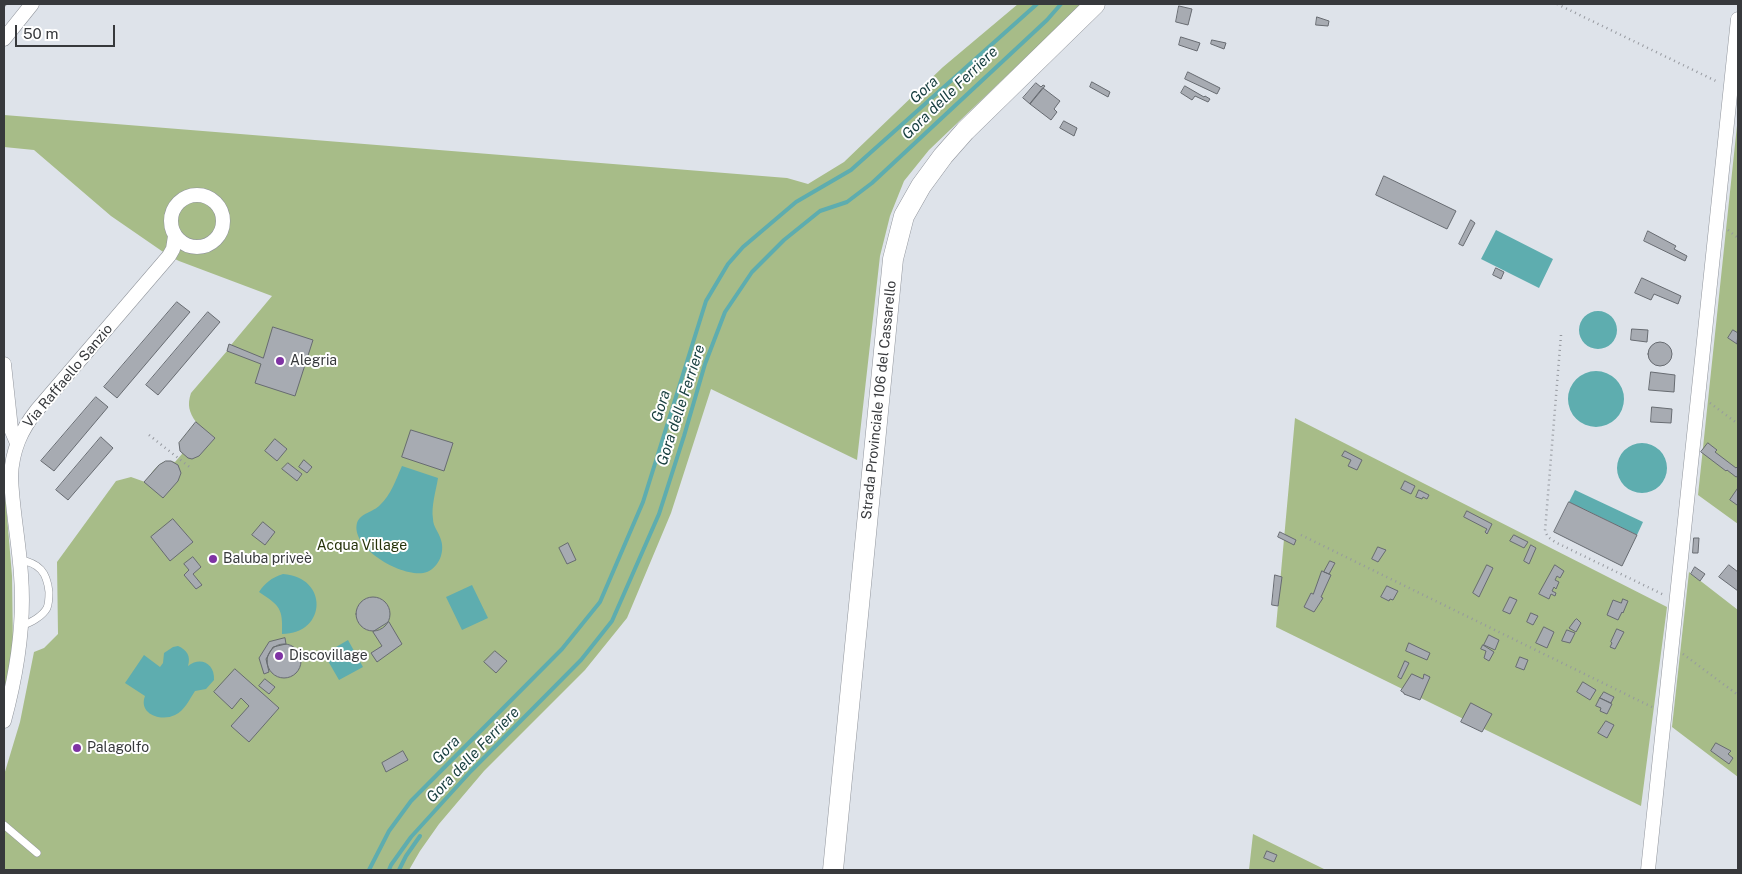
<!DOCTYPE html>
<meta charset="utf-8">
<style>
body{margin:0}
#map{position:relative;width:1742px;height:874px;overflow:hidden;background:#dee3ea;font-family:"Public Sans",sans-serif}
canvas{display:block}
.frame{position:absolute;inset:0;border:5px solid #37393c;pointer-events:none}
.scale{position:absolute;left:15px;top:25px;width:100px;height:22px;box-sizing:border-box;border:2px solid #37393c;border-top:0;padding-left:6px;font-size:15px;line-height:18px;white-space:nowrap;color:#37393c;-webkit-text-stroke:4px #fff;paint-order:stroke}
</style>
<div id="map">
<canvas width="1742" height="874"></canvas>
<div class="frame"></div>
<div class="scale">50 m</div>
</div>
<script>
const c = document.querySelector('canvas').getContext('2d');
c.lineJoin = 'round';
function paint(path, color) { c.fillStyle = color; c.fill(path, 'evenodd'); }
function trace(path, color, width, dash) { c.strokeStyle = color; c.lineWidth = width; c.lineCap = dash ? 'butt' : 'round'; c.setLineDash(dash || []); c.stroke(path); }
function write(font, color, halo, rows, align = 'center') {
  c.font = font + ' "Public Sans",sans-serif'; c.lineWidth = 4; c.setLineDash([]); c.textBaseline = 'middle'; c.strokeStyle = halo; c.fillStyle = color; for (const [text, x, y, turn = 0] of rows) {
    c.save(); c.translate(x, y); c.rotate((+turn || 0) * Math.PI / 180); c.textAlign = isNaN(turn) ? turn : align; if (halo) c.strokeText(text, 0, 0); c.fillText(text, 0, 0); c.restore();
  }
}
paint(new Path2D(`
 M1018 4H1082L929 150 904 181 890 216 880 256 857 460 711 389 671 513 627 618 585 670 484 771 439 824 420 851 409 870H4V775L20 722 34 652 44 648 58 634 57 562 116 481 131 477 145 482C153 472 160 457 175 462L182 454 179 443 196 422C189 412 187 405 191 393L227 351 229 344 231 345 272 296 179 261 169 256 111 216 34 150 4 147V115L787 178 808 184 844 162 943 67Z
 M1738 116V524L1698 495Z
 M1295 418 1667 607 1641 806 1276 627Z
 M4 421 6 504 12 576 13 649 4 695Z
 M1689 572 1738 610V777L1672 727Z
 M1253 834 1326 870H1249Z`), '#a7bc88');
paint(new Path2D(`
 M1496 230 1553 259 1539 288 1481 259Z
 M1579 330a19 19 0 1 1 38 0a19 19 0 1 1-38 0Z
 M1568 399a28 28 0 1 1 56 0a28 28 0 1 1-56 0Z
 M1617 468a25 25 0 1 1 50 0a25 25 0 1 1-50 0Z
 M402 466 438 478C436 491 431 506 433 519 433 527 439 532 441 540 445 552 439 567 427 572 406 580 350 549 357 523 360 513 374 512 380 505 391 495 396 479 402 466Z
 M1575 490 1643 522 1637 535 1569 502Z
 M283 574C329 577 327 634 282 634 283 608 280 606 259 592 265 583 271 578 283 574Z
 M472 585 488 618 462 630 446 597Z
 M348 640 363 667 339 680 324 654Z
 M178 646C187 650 191 656 188 666 201 656 215 664 214 680L206 689 195 691C189 700 185 710 175 715 161 722 138 714 145 696L125 683 144 655 160 667 163 663 164 653 173 647Z`), '#5eadaf');
trace(new Path2D(`
 M369 870 389 831 411 801 562 649 600 602 643 502 706 301 728 264 743 247 796 202 851 170 1037 4
 M389 870 391 865 411 837 471 771 581 660 612 621 659 514 684 436 705 364 725 312 752 272 784 240 820 211 847 202 872 183 1047 20 1061 4
 M399 870 406 856 420 836`), '#5eadaf', 4);
const building = new Path2D(`
 M1179 6 1192 9 1188 25 1176 22Z
 M1317 17 1329 21 1328 26 1316 25Z
 M1181 37 1200 43 1197 51 1179 45Z
 M1212 40 1226 43 1224 49 1211 44Z
 M1188 72 1220 88 1217 94 1185 79Z
 M1092 82 1110 92 1108 97 1090 87Z
 M1036 83 1041 87 1043 85 1045 86 1030 104 1023 98Z
 M1185 86 1204 97 1205 96 1210 99 1208 102 1195 96 1192 100 1181 93Z
 M1043 88 1060 101 1054 109 1057 112 1051 120 1030 104Z
 M1064 121 1077 128 1074 136 1060 128Z
 M1384 176 1456 211 1447 229 1376 195Z
 M1471 220 1475 223 1463 246 1459 244Z
 M1648 231 1676 246 1674 249 1687 256 1685 261 1644 241Z
 M1496 268 1504 272 1501 279 1493 275Z
 M1642 278 1681 296 1678 304 1654 294 1651 300 1635 293Z
 M177 302 190 312 117 398 104 387Z
 M208 312 220 322 158 395 146 385Z
 M273 327 313 340 295 396 255 383 261 364 227 351 229 344 263 358Z
 M1632 329 1648 330 1647 342 1631 340Z
 M1733 330 1738 333 1737 344 1728 338Z
 M1648 354a12 12 0 1 1 24 0a12 12 0 1 1-24 0Z
 M1651 372 1675 375 1674 392 1649 390Z
 M96 397 108 407 54 471 41 461Z
 M1652 407 1672 409 1671 423 1651 422Z
 M196 422 215 438 199 456 192 459 188 458 180 451 179 443Z
 M411 430 453 443 444 471 402 457Z
 M101 437 113 448 68 500 56 490Z
 M275 439 287 449 277 461 265 451Z
 M1708 443 1717 450 1715 452 1736 468 1738 466V476L1736 477 1727 470 1726 471 1701 452Z
 M1345 451 1362 460 1357 470 1348 466 1351 460 1342 456Z
 M304 460 312 467 307 473 299 467Z
 M166 461H171L178 465 181 473 178 481 163 498 144 482 159 465Z
 M288 463 302 474 297 481 282 469Z
 M1405 481 1415 486 1411 494 1401 489Z
 M1738 488V504L1737 505 1730 500Z
 M1419 490 1429 495 1427 499 1423 497 1422 499 1416 497Z
 M1569 502 1637 535 1622 566 1554 532Z
 M1467 511 1492 524 1487 534 1485 532 1487 529 1464 517Z
 M173 519 193 542 170 561 151 537Z
 M263 522 275 532 265 545 252 535Z
 M1280 532 1296 540 1294 545 1278 537Z
 M1514 535 1528 542 1524 548 1510 541Z
 M1694 538H1699L1698 553H1693Z
 M568 543 576 560 567 564 559 548Z
 M1531 545 1536 548 1529 564 1524 561Z
 M1378 547 1386 550 1378 562 1372 559Z
 M193 557 201 567 193 574 202 585 196 589 184 575 189 570 184 564Z
 M1330 561 1335 563 1329 574 1324 572Z
 M1487 565 1493 568 1479 597 1473 593Z
 M1555 565 1564 571 1560 578 1557 576 1555 580 1559 582 1556 589 1554 587 1552 591 1556 593 1555 596 1551 594 1549 599 1539 594Z
 M1729 565 1738 572V591L1719 577Z
 M1695 567 1705 574 1700 581 1691 574Z
 M1322 571 1331 575 1321 597 1323 598 1314 612 1304 607 1311 593 1313 594Z
 M1275 575 1282 577 1278 606 1272 605Z
 M1387 586 1398 591 1393 600 1390 599 1389 601 1381 597Z
 M356 614a17 17 0 1 1 34 0a17 17 0 1 1-34 0Z
 M1510 597 1517 600 1510 614 1503 611Z
 M1623 599 1628 601 1623 613 1622 612 1618 620 1607 615 1613 600 1621 603Z
 M1531 613 1538 616 1533 625 1527 622Z
 M1577 619 1581 623 1576 632 1569 628 1575 620Z
 M389 622 402 644 377 662 371 653 382 646 373 632Z
 M1544 627 1554 632 1547 648 1536 643Z
 M1617 629 1624 632 1615 649 1610 647 1612 643 1611 642Z
 M1567 630 1575 633 1570 643 1562 641Z
 M1489 635 1499 640 1495 650 1484 645Z
 M285 638 286 644 273 647 266 659 269 672 264 674 259 658 269 642Z
 M1409 643 1430 653 1427 660 1406 651Z
 M267 661a17 17 0 1 1 34 0a17 17 0 1 1-34 0Z
 M1483 645 1494 652 1489 661 1484 658 1486 651 1481 649Z
 M495 651 507 661 496 673 484 662Z
 M1520 657 1528 660 1524 670 1516 667Z
 M1405 661 1409 663 1401 679 1398 677Z
 M235 669 279 708 249 742 231 726 249 706 241 698 232 709 214 692Z
 M1412 674 1423 679 1424 674 1430 677 1420 700 1404 694V693L1401 691Z
 M265 679 275 687 269 694 259 686Z
 M1583 682 1596 690 1590 700 1577 692Z
 M1604 692 1614 697 1611 703 1600 698Z
 M1600 698 1612 704 1607 714 1600 711 1601 708 1596 706Z
 M1471 703 1492 714 1482 732 1461 722Z
 M1606 721 1614 725 1607 738 1598 733Z
 M1716 743 1731 751 1728 754 1733 758 1729 764 1711 751Z
 M403 751 408 760 386 772 382 763Z
 M1267 851 1277 855 1274 862 1264 858Z`);
paint(building, '#a7abb2');
trace(building, '#676b71', 1);
const lane = new Path2D(`
 M20 560C39 563 47 572 49 592 49 597 49 603 47 608 42 617 31 622 22 626
 M4 825 37 853`);
const street = new Path2D(`
 M4 39 32 4
 M171 221a26 26 0 1 1 52 0a26 26 0 1 1-52 0Z
 M4 364 11 429 17 443
 M4 721C17 673 25 625 21 575 19 542 12 509 11 476 12 450 21 430 37 410L169 256 173 249 175 236
 M1648 870 1738 19`);
const secondary = new Path2D(`
 M833 870 893 259 904 216 921 186 943 156 965 131 1095 4`);
trace(lane, '#91959c', 8);
trace(street, '#91959c', 15);
trace(secondary, '#91959c', 21);
trace(new Path2D(`
 M1557 4 1718 82
 M1728 230 1738 238
 M1561 335 1545 531 1548 537 1555 542 1664 595
 M1710 403 1738 424
 M149 435 192 469
 M1301 535 1652 707
 M1683 654 1738 695`), '#96999f', 2.5, [1, 4]);
trace(lane, '#fff', 7);
trace(street, '#fff', 14);
trace(secondary, '#fff', 20);
trace(new Path2D(`
 M4 5 5 4`), '#818589', 4, [9, 9]);
for (const [x, y, r, color] of [
 [280,361,5,"#7f33a4"],
 [213,559,5,"#7f33a4"],
 [279,656,5,"#7f33a4"],
 [77,748,5,"#7f33a4"]
]) { const dot = new Path2D(); dot.arc(x, y, r, 0, 2 * Math.PI); c.fillStyle = color; c.fill(dot); trace(dot, '#fff', 2); }
write('14px', '#37393c', '#fff', [
 ["Alegria",290,361],
 ["Baluba priveè",223,559],
 ["Discovillage",289,656],
 ["Palagolfo",87,748]
], 'left');
write('14px', '#37393c', '#fff', [
 ["Via Raffaello Sanzio",68,376,-50],
 ["Strada Provinciale 106 del Cassarello",879,400,-84]
]);
write('14px', '#253209', '#fff', [
 ["Acqua Village",362,546]
]);
write('italic 15px', '#163d3e', '#fff', [
 ["Gora",924,90,-42],
 ["Gora delle Ferriere",950,93,-44],
 ["Gora delle Ferriere",681,405,-72],
 ["Gora",661,406,-73],
 ["Gora",446,750,-45],
 ["Gora delle Ferriere",473,755,-46]
]);
</script>
